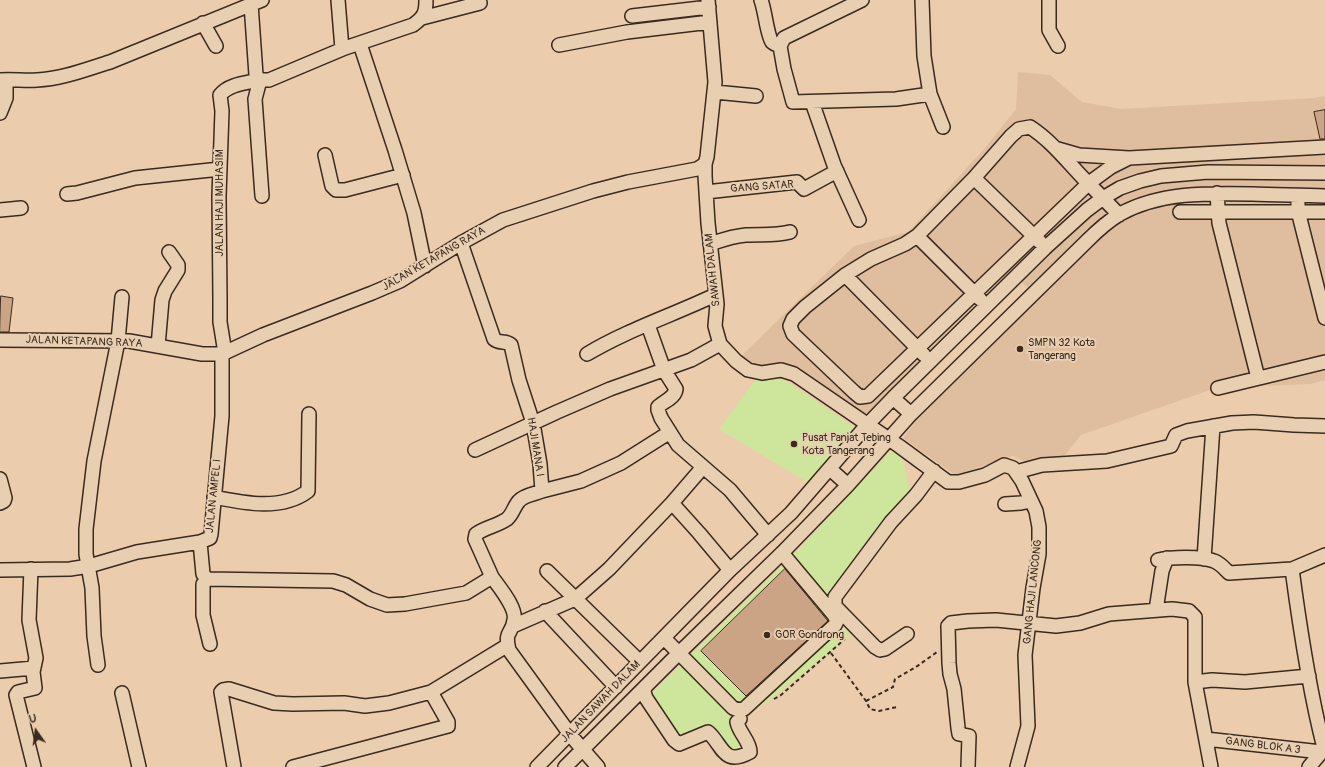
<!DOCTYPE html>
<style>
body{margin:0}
#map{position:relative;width:1325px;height:767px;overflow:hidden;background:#ebcdae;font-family:Pangolin,sans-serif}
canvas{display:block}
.north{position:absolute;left:16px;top:711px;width:40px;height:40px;-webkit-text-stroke:3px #e9cfb1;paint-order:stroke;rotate:346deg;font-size:11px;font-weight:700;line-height:16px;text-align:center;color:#3b2a1e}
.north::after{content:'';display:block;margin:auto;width:14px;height:18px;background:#3b2a1e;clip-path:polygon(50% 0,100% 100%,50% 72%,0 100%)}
</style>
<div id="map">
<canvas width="1325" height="767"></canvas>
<div class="north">U</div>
</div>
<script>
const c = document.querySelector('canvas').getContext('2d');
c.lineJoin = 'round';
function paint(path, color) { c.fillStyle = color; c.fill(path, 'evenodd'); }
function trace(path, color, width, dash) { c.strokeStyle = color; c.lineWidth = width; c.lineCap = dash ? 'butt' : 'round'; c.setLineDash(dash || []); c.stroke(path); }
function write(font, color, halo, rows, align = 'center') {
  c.font = font + ' Pangolin,sans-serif'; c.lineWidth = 4; c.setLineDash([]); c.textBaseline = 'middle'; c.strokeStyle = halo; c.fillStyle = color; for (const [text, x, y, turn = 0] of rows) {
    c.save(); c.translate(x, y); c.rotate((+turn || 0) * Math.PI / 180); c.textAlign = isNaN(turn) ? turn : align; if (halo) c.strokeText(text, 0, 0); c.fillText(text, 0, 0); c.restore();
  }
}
paint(new Path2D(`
 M1018 72 1050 75 1082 102 1121 109 1314 98 1325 96V380L1311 384 1216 388 1081 435 1062 459 1030 464 1013 456 955 475 903 438 931 401 1039 298 1012 274 878 410 863 414 782 366 754 368 736 361 854 246 908 232 985 148 1016 109Z`), '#debe9f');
paint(new Path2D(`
 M780 377 854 427 833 459 809 483 719 429 756 379Z
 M894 448 904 463 909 488 910 501 826 606 851 636 767 702 729 725 745 756 729 762 706 731 682 743 647 698 796 552Z`), '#cde69c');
const building = new Path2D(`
 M1325 110V139H1320L1314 112Z
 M1 296 13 298 9 332H0Z
 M785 569 828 621 746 696 701 651Z`);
paint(building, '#caa485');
trace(building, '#3b2a1e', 1);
const minor = new Path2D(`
 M338 0 342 49
 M708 0 715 82 707 157 705 164V176L708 223 717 304 715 326 720 344 736 361 748 370 762 373 781 370 794 374 899 446 948 482H959L985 475 1004 465 1013 468 1022 481 1036 511 1039 527V554L1033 588 1025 655 1028 726 1017 767
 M761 0C765 10 767 35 772 42 774 44 777 45 780 46
 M862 0 784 38 780 46 784 69 793 102 896 99 930 94
 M922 0 924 56 930 94 943 127
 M1049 0V30L1058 46
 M251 4 256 75 260 80H269L345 48 413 25C424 17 426 13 426 0
 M632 16 709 7
 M422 18 480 3
 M203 23 216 46
 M360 44 395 150 414 213 425 266
 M559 45 627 32 710 22
 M0 80C13 79 25 81 37 80 62 79 87 69 110 62L262 0
 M260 80 255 99 262 196
 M715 92 756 96
 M812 102 834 165 859 220
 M0 113 6 98V80
 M1058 149 1079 155 1129 158 1325 147
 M325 155 332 186 336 190H345L403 175
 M974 178 1040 242
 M706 192 797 182 804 189 837 171
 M1217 193 1219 223 1258 378
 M67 194 77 193 135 178 220 169
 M1298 203V211L1325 318
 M0 210 21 208
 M1180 212H1325
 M1119 215C1109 204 1099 194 1088 183 1069 164 1053 142 1030 127L1019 129 1011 136 974 178 917 236 905 244 871 259 845 275 805 307 793 319 790 326 793 334 854 392 860 397 868 396 1089 183 1111 167 1129 158
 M917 236 980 299
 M710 244C722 240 733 236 746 235 761 234 775 236 790 232
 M845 275 924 355
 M648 325 664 370 676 389C675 398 664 401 658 407V410L661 418 678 445 730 490 768 535
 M0 340 129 341 202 354H222L263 335 372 293 400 281 461 243 503 220 593 191 628 182 697 169 705 164
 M158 346 162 300 165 291 178 270V265L169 252
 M225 353 220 322V299L219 196 222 111 220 95C229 84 246 83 259 80
 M587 354C627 330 673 315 715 295
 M1218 388 1325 362
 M893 398 911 414
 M475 450 557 412 610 389 691 360 720 344
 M830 469 848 485
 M1016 472 1042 465 1107 461 1171 446 1176 435 1187 431 1232 423 1254 422 1294 425 1325 426
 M0 479 5 498 4 501 0 503
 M542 491 581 481 621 463 670 432
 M214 497C244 503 282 511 308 491L309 414
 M672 503 699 533 730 570
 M1005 504 1021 503 1031 501
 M200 542 203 574 207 579 333 581 346 585 370 599 387 605 405 604 466 593 492 577 475 539 476 534C486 527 497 526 507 519 513 514 514 506 519 501 524 495 535 494 542 491L540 464 533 423 519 380 511 345C506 340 499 344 494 339L461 243
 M1204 559 1213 426
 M1158 560C1171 557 1201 556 1214 561 1220 563 1225 569 1229 573L1292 569C1300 629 1309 690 1324 748
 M31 569 29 620 36 658 33 672 35 688 18 692 16 695 34 767
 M1292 569 1325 555
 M0 570 70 569 89 566 137 552 200 542 210 538 211 534 222 416V354
 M547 571 640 662
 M492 577C499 587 517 608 514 620 512 635 504 630 509 650L572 737 598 767
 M207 579 203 584V615L210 644
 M1156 610 1162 571 1167 558
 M545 611 616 687
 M513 626 575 599 609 569 672 503 703 467
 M907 634 885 649 880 650 875 647 835 606V597L891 522 916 495 934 471
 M664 638 733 708 738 710 744 709 835 625 837 621 834 615 782 553
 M98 665 94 636 92 588 86 554V529L94 461 118 341 122 297
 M0 671 34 668
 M1195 682 1212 680 1245 682 1309 676
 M645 687 644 692 646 698 674 740 679 744 708 732C723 745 723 767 750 752 750 741 739 733 737 722L740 719
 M122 693 139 767
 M1206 739 1321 752
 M234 767 221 692 223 690 229 689 274 703 293 704 344 703 365 706 389 703 431 692 508 645
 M293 767 448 726V722L431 692
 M537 767 730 570 791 513 867 425 893 398 1045 248 1087 210 1103 198 1120 188 1140 181 1161 176 1208 172 1325 173
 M565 767 679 653 782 553 848 485 911 414 1087 241C1097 231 1108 221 1120 214 1160 192 1207 193 1252 194 1276 195 1301 195 1325 196
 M968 767 969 736 959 734 958 728 954 689 950 674 949 663 948 626 951 623 968 621 996 620 1056 626 1080 623 1109 614 1172 609 1189 611 1195 617V682L1211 767
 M1309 767 1325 748`);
trace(minor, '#3b2a1e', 16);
trace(new Path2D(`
 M831 653 866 701 870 709 879 711 897 707
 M774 699 781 695 845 639
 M866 701 893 687 895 679 916 667 937 652`), '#3b2a1e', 2, [4, 3]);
trace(minor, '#e9cfb1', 13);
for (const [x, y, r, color] of [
 [1020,349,4,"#3b2a1e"],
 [794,444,4,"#3b2a1e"],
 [767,635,4,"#3b2a1e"]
]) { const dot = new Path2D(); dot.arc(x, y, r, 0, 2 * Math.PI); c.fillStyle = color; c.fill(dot); trace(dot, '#e9cfb1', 1.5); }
write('11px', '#3b2a1e', '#e9cfb1', [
 ["GANG SATAR",762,187,-4],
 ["JALAN HAJI MUHASIM",220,203,-90],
 ["JALAN KETAPANG RAYA",434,259,-30],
 ["SAWAH DALAM",713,270,-96],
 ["JALAN KETAPANG RAYA",84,342,2],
 ["HAJI MANA I",535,447,81],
 ["JALAN AMPEL I",214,496,-84],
 ["GANG HAJI LANCONG",1033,592,-84],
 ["JALAN SAWAH DALAM",601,702,-46],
 ["GANG BLOK A 3",1263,746,7]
]);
write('11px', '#3b2a1e', '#e9cfb1', [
 ["SMPN 32 Kota",1028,343],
 ["Tangerang",1028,356],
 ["Pusat Panjat Tebing",802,438],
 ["Kota Tangerang",802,451],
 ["GOR Gondrong",775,635]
], 'left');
</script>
